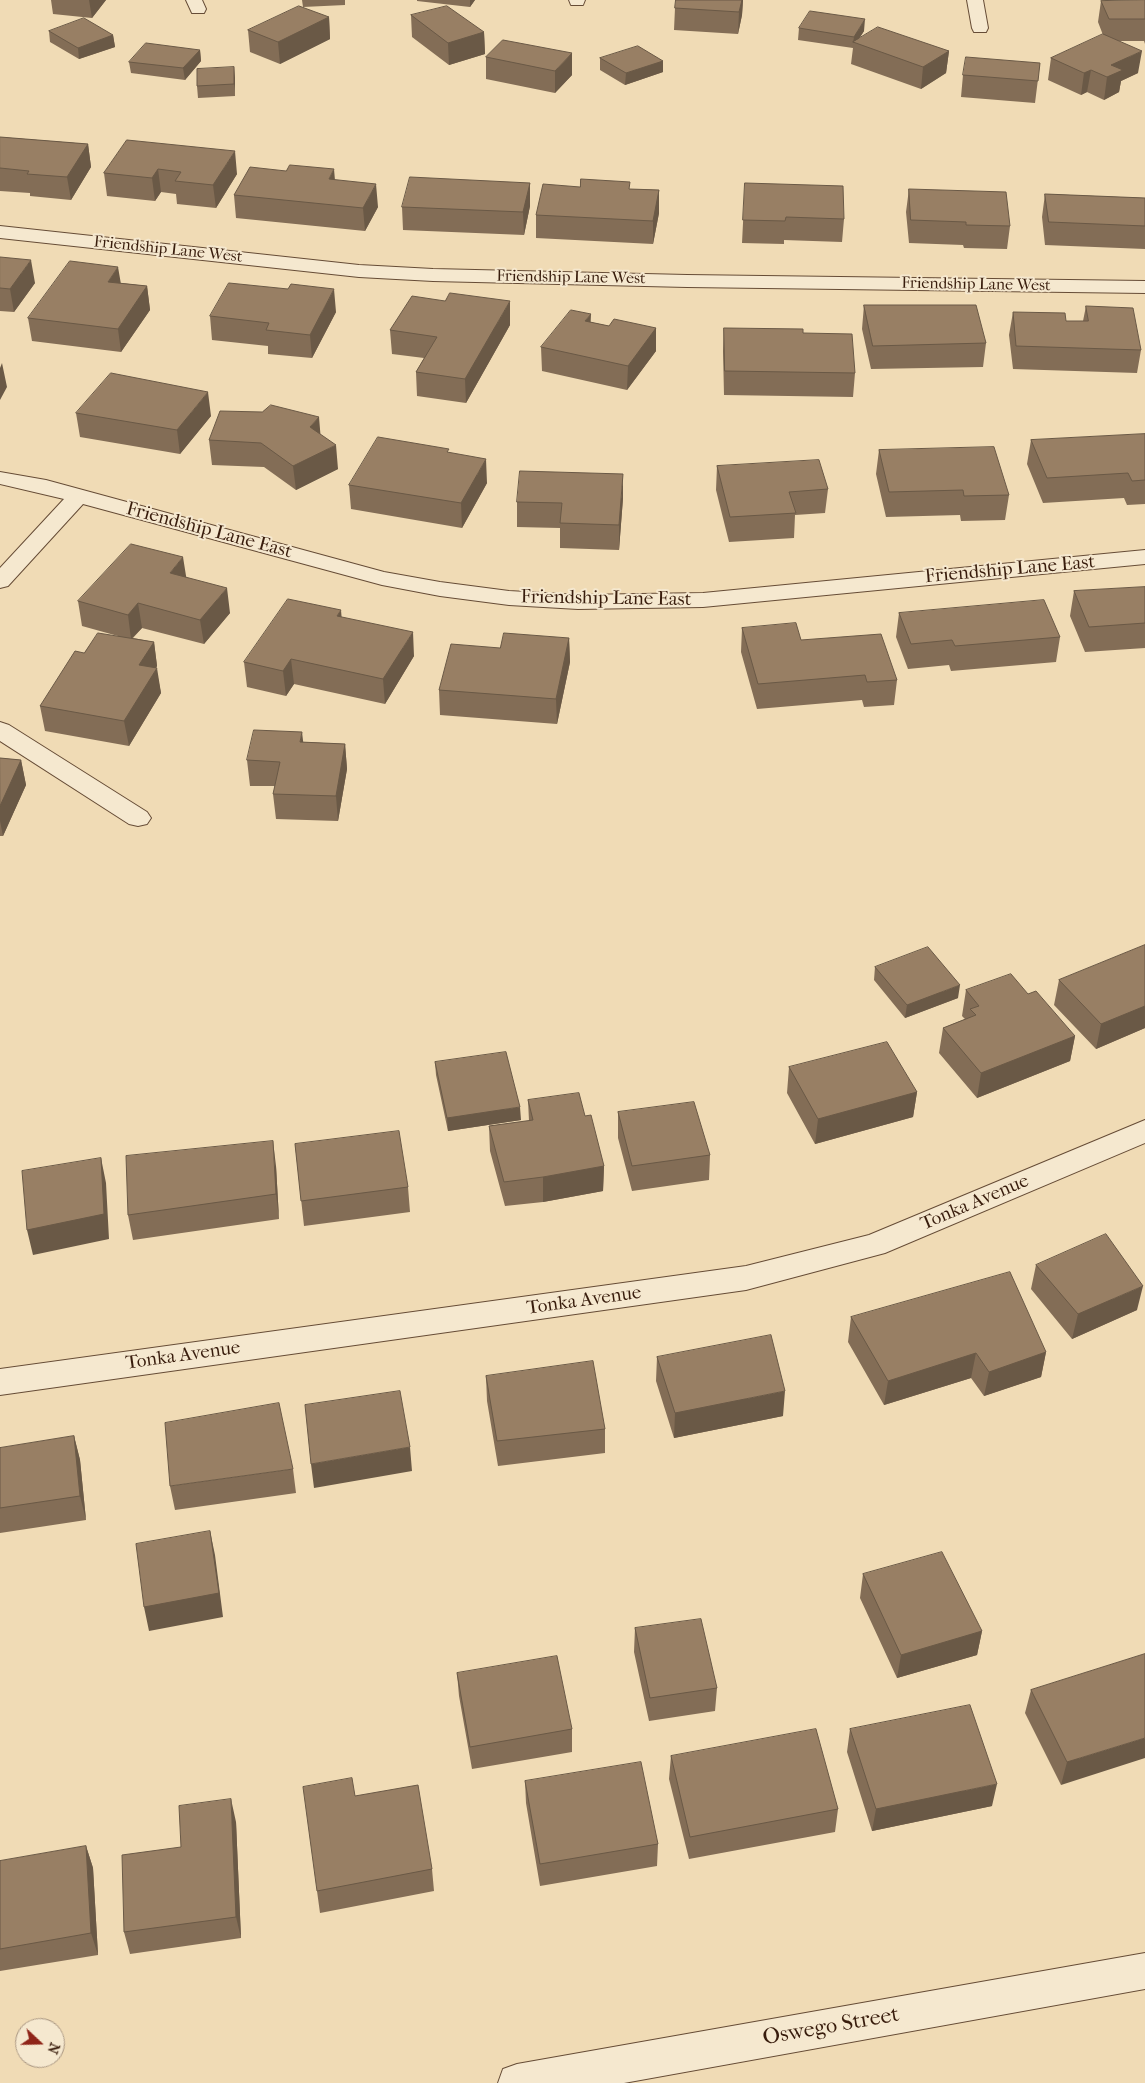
<!DOCTYPE html>
<style>
body{margin:0}
#map{position:relative;width:1145px;height:2083px;overflow:hidden;background:#f0dbb5;font-family:"IM FELL French Canon",serif}
canvas{display:block}
.north{position:absolute;left:15px;top:2018px;width:50px;height:50px;box-sizing:border-box;background:#f5e8cf;border:1px solid #a99681;border-radius:50%;rotate:111deg;font-size:14px;font-weight:700;line-height:20px;text-align:center;color:#381c0c}
.north::after{content:'';display:block;margin:auto;width:18px;height:22px;background:#8f2418;clip-path:polygon(50% 0,100% 100%,50% 72%,0 100%)}
</style>
<div id="map">
<canvas width="1145" height="2083"></canvas>
<div class="north">N</div>
</div>
<script>
const c = document.querySelector('canvas').getContext('2d');
c.lineJoin = 'round';
function trace(path, color, width, dash) { c.strokeStyle = color; c.lineWidth = width; c.lineCap = dash ? 'butt' : 'round'; c.setLineDash(dash || []); c.stroke(path); }
function paint(path, color) { c.fillStyle = color; c.fill(path, 'evenodd'); }
function write(font, color, halo, rows, align = 'center') {
  c.font = font + ' "IM FELL French Canon",serif'; c.lineWidth = 4; c.setLineDash([]); c.textBaseline = 'middle'; c.strokeStyle = halo; c.fillStyle = color; for (const [text, x, y, turn = 0] of rows) {
    c.save(); c.translate(x, y); c.rotate((+turn || 0) * Math.PI / 180); c.textAlign = isNaN(turn) ? turn : align; if (halo) c.strokeText(text, 0, 0); c.fillText(text, 0, 0); c.restore();
  }
}
const minor = new Path2D(`
 M186 0H202L206 9 204 13H192Z
 M569 0H585L583 5H571Z
 M967 0H983L988 28 986 32H974L972 28Z
 M0 226 359 265 433 269 687 275 1145 281V293L687 287 433 281 359 277 0 238Z
 M0 472 46 480 384 572 440 582 509 591 578 595 703 593 1145 550V564L703 607 578 609 509 605 440 596 382 585 83 504 8 586 0 588V568L64 499 0 484Z
 M0 722 9 725 147 812 151 818 147 824 138 826 129 824 0 741Z
 M1145 1120V1143L885 1253 746 1290 0 1395V1369L746 1266 869 1235Z
 M1145 1953V1989L624 2083H498L503 2069 517 2064Z`);
trace(minor, '#664c36', 2);
paint(minor, '#f5e8cf');
paint(new Path2D(`
 M51 0H106L92 18 53 14Z
 M302 0H345V5L303 7Z
 M417 0H475L470 7 417 1Z
 M676 0H743L742 15 738 34 674 30 675 8Z
 M1145 0V44L1144 41H1119L1138 73 1121 81 1119 92 1104 100 1087 92 1081 95 1048 80 1051 58 1103 35 1098 22 1101 1Z
 M411 15 484 32 485 54 449 65 412 37Z
 M329 17 330 39 280 64 250 52 248 30Z
 M799 28 864 31 859 39 949 51 946 73 921 89 851 64 853 48 798 40Z
 M49 31 113 35 115 47 79 59 50 42Z
 M503 40 572 75 555 93 486 79V57Z
 M200 50 201 61 185 80 131 73 129 62Z
 M600 58 663 61V72L625 85 600 70Z
 M1040 63 1035 103 961 97 963 75Z
 M234 67 235 96 198 98 197 86Z
 M0 137 88 144 91 167 71 200 30 196V193L0 191Z
 M127 140 237 174 216 208 177 204 176 194 161 192 155 201 107 196 104 173Z
 M335 180 378 207 365 231 236 218 234 195Z
 M530 183V206L524 235 403 230 402 207Z
 M745 183 844 219 842 242 784 240V244L742 243Z
 M630 189 659 190V213L653 244 536 238V215Z
 M909 189 1010 226 1007 249 964 248 963 245 909 243 906 212Z
 M1045 194 1145 198V249L1045 245 1042 217Z
 M0 257 35 283 14 312 0 311Z
 M121 283 147 286 150 310 121 352 32 341 28 318Z
 M864 305 986 343 983 367 871 369 862 329Z
 M1086 306 1141 350 1137 373 1013 369 1009 335 1013 312 1066 321H1083Z
 M336 312 312 358 268 354V346L212 340 210 316Z
 M590 322 609 326 656 328V351L627 390 542 371 541 347Z
 M510 325 466 403 417 396 416 372 424 358 392 354 390 330Z
 M724 328 803 333 855 373 853 397 724 395 723 351Z
 M76 413 211 416 180 454 80 437Z
 M320 434 338 469 296 490 264 467 212 465 209 440Z
 M1145 434V504L1127 505 1124 498 1043 503 1027 464 1031 440Z
 M879 450 1009 495 1005 520 961 521 960 515 886 517 876 474Z
 M449 453 487 483 462 528 351 509 349 485Z
 M717 466 828 489 825 513 795 515 794 538 729 542 716 490Z
 M623 498 619 550 560 548V528L517 527V502Z
 M186 577 230 613 204 644 142 628 133 638 154 642 157 666 156 668 161 693 129 746 45 731 40 706 118 636 82 626 78 601Z
 M1145 587V648L1085 652 1070 616 1074 591Z
 M899 613 1060 637 1056 662 951 671 949 665 908 669 896 637Z
 M341 617 414 656 385 704 294 684 286 696 247 687 244 662Z
 M742 628 801 640 897 680 894 705 864 707 862 700 757 709 741 652Z
 M569 638 570 662 557 724 440 715 439 690 500 648Z
 M303 742 345 744 347 769 338 821 276 819 273 794 275 786H250L247 760Z
 M0 758 21 760 26 785 3 836H0Z
 M1145 945V1028L1096 1049 1054 1005 1059 980Z
 M875 967 958 998 905 1018 874 980Z
 M966 990 1028 994 1075 1036 1070 1061 977 1098 939 1053 943 1028 965 1019 962 1016Z
 M435 1062 521 1120 448 1131 436 1075Z
 M789 1067 917 1092 913 1117 815 1144 787 1093Z
 M528 1100 585 1116 604 1166 603 1191 543 1202 505 1206 490 1151 489 1126 529 1121Z
 M618 1112 710 1155 709 1180 632 1191 618 1138Z
 M295 1144 408 1187 410 1212 304 1226Z
 M276 1166 279 1219 133 1240 128 1215Z
 M1036 1265 1137 1310 1072 1339 1031 1289Z
 M851 1317 1046 1352 1041 1377 984 1396 971 1378 884 1405 848 1342Z
 M657 1357 783 1416 674 1438 656 1381Z
 M486 1376 605 1429V1453L498 1466 487 1401Z
 M74 1436 80 1460 86 1520 0 1533V1448Z
 M293 1469 296 1493 175 1510 170 1486Z
 M863 1574 982 1631 977 1655 897 1678 860 1598Z
 M635 1628 717 1688 715 1711 649 1721 634 1652Z
 M1145 1654 1061 1785 1025 1713 1031 1690Z
 M457 1673 572 1729V1752L472 1769 459 1696Z
 M850 1729 992 1806 872 1831 847 1752Z
 M671 1756 838 1809 835 1832 689 1859 669 1779Z
 M525 1781 658 1844 657 1866 540 1886 526 1803Z
 M355 1796 432 1869 434 1891 320 1913 317 1891Z
 M236 1822 241 1938 130 1954 124 1932 181 1847Z
 M86 1846 93 1868 98 1955 0 1971V1861Z`), '#836d56');
paint(new Path2D(`
 M89 0H106L92 18Z
 M470 0H475L470 7Z
 M742 0H743L742 15 738 34 739 12Z
 M329 17 330 39 280 64 278 42Z
 M865 19 864 31 856 43H853L854 37Z
 M484 32 485 54 449 65 448 43Z
 M113 35 115 47 79 59 78 48Z
 M200 50 201 61 185 80 183 68Z
 M949 51 946 73 921 89 923 67Z
 M1142 51 1138 73 1121 81 1119 92 1104 100 1107 77 1111 65Z
 M572 53V75L555 93V71Z
 M663 61V72L625 85 626 73Z
 M234 67 235 78V96L234 84Z
 M1091 70 1087 92 1081 95 1084 73Z
 M88 144 91 167 71 200 67 177Z
 M235 151 237 174 216 208 213 185Z
 M158 169 161 192 155 201 152 178Z
 M334 169 336 192 329 179Z
 M530 183V206L524 235 523 212Z
 M376 184 378 207 365 231 363 208Z
 M659 190V213L653 244V221Z
 M31 260 35 283 14 312 10 289Z
 M118 267 122 290 108 282Z
 M147 286 150 310 121 352 118 329Z
 M334 289 336 312 312 358 310 335Z
 M510 301V325L466 403 465 379Z
 M591 314 590 337 585 321Z
 M656 328V351L627 390 628 366Z
 M2 363 7 387 0 400V368Z
 M208 392 211 416 180 454 177 430Z
 M319 417 321 441 310 427Z
 M336 445 338 469 296 490 293 466Z
 M486 459 487 483 462 528 461 503Z
 M623 474V498L619 550V525Z
 M183 557 187 582 170 573Z
 M227 588 230 613 204 644 200 620Z
 M138 603 142 628 131 639 128 615Z
 M341 610 343 634 337 616Z
 M413 632 414 656 385 704 383 679Z
 M569 638 570 662 557 724 556 699Z
 M154 642 157 666 142 690 139 665Z
 M291 659 294 684 286 696 283 671Z
 M157 668 161 693 129 746 124 721Z
 M302 732 305 757 300 742Z
 M345 744 347 769 338 821 336 796Z
 M21 760 26 785 3 836 0 821V806Z
 M960 985 958 998 905 1018 907 1005Z
 M1145 1006V1028L1096 1049 1101 1024Z
 M1075 1036 1070 1061 977 1098 981 1073Z
 M917 1092 913 1117 815 1144 818 1119Z
 M520 1107 521 1120 448 1131 447 1118Z
 M273 1141 276 1166 279 1219 276 1194Z
 M101 1158 106 1183 109 1239 33 1255 27 1230Z
 M604 1166 603 1191 543 1202V1177Z
 M1143 1286 1137 1310 1072 1339 1078 1314Z
 M1046 1352 1041 1377 984 1396 989 1372Z
 M976 1353 971 1378 884 1405 888 1381Z
 M785 1391 783 1416 674 1438 675 1413Z
 M74 1436 80 1460 86 1520 80 1496Z
 M410 1447 412 1471 314 1488 311 1464Z
 M210 1531 215 1555 223 1617 149 1631 144 1607Z
 M982 1631 977 1655 897 1678 901 1655Z
 M1145 1738V1758L1061 1785 1067 1762Z
 M997 1784 992 1806 872 1831 876 1809Z
 M231 1799 236 1822 241 1938 236 1917Z
 M86 1846 93 1868 98 1955 91 1933Z`), '#6a5946');
const building = new Path2D(`
 M676 0H742L739 12 675 8Z
 M1145 0V19H1109L1101 1Z
 M299 6 329 17 278 42 248 30Z
 M447 6 484 32 448 43 411 15Z
 M810 11 865 19 854 37 799 28Z
 M84 18 113 35 78 48 49 31Z
 M878 27 949 51 923 67 853 42Z
 M1103 34 1142 51 1111 65 1123 70 1107 77 1091 70 1084 73 1051 58Z
 M503 40 572 53 555 71 486 57Z
 M146 43 200 50 183 68 129 62Z
 M638 46 663 61 626 73 600 58Z
 M966 57 1040 63 1038 81 963 75Z
 M234 67V84L197 86V69Z
 M0 137 88 144 67 177 27 174 29 171 0 168Z
 M127 140 235 151 213 185 175 181 181 172 158 169 152 178 104 173Z
 M290 165 334 169 329 179 376 184 363 208 234 195 250 167 286 171Z
 M410 177 530 183 523 212 402 207Z
 M581 179 630 182 629 189 659 190 653 221 536 215 543 184 580 187Z
 M745 183 843 186 844 219 786 217 785 221 743 220Z
 M909 189 1006 192 1010 226 966 225V222L911 220Z
 M1045 194 1145 198V226L1049 222Z
 M0 257 31 260 10 289 0 288Z
 M70 261 118 267 108 282 147 286 118 329 28 318Z
 M229 283 288 289 291 284 334 289 310 335 266 330 269 323 210 316Z
 M450 293 510 301 465 379 416 372 437 337 390 330 412 296 445 301Z
 M864 305H976L986 343 873 346Z
 M1086 306 1133 308 1141 350 1016 346 1013 312 1065 313 1066 321H1088Z
 M571 310 591 314 585 321 609 326 614 319 656 328 628 366 541 347Z
 M724 328 803 329V333L852 334 855 373 725 371Z
 M111 373 208 392 177 430 76 413Z
 M271 405 319 417 310 427 336 445 293 466 261 443 209 440 220 411 262 412Z
 M1145 434V480L1132 481 1128 473 1047 478 1031 440Z
 M378 437 449 449 447 452 486 459 461 503 349 485Z
 M994 447 1009 495 964 496 963 490 889 492 879 450Z
 M819 460 828 489 789 492 796 513 730 517 717 466Z
 M520 471 623 474 619 525 560 523 562 503 517 502Z
 M131 544 183 557 170 573 227 588 200 620 138 603 128 615 78 601Z
 M1145 587V623L1089 627 1074 591Z
 M288 599 341 610 337 616 413 632 383 679 291 659 283 671 244 662Z
 M1044 600 1060 637 955 646 952 640 911 644 899 613Z
 M796 623 801 640 881 634 897 680 867 682 865 675 758 684 742 628Z
 M98 633 154 642 139 665 157 668 124 721 40 706 75 651 84 653Z
 M504 633 569 638 556 699 439 690 451 644 500 648Z
 M254 730 302 732 300 742 345 744 336 796 273 794 280 762 247 760Z
 M0 758 21 760 0 806Z
 M1145 945V1006L1101 1024 1059 980Z
 M928 947 960 985 907 1005 875 967Z
 M1011 974 1028 994 1036 991 1075 1036 981 1073 943 1028 976 1015 970 1009 979 1006 966 990Z
 M887 1042 917 1092 818 1119 789 1067Z
 M506 1052 520 1107 447 1118 435 1062Z
 M579 1093 585 1116 591 1115 604 1166 543 1177 504 1182 489 1126 533 1120 528 1100Z
 M694 1102 710 1155 632 1166 618 1112Z
 M399 1131 408 1187 301 1201 295 1144Z
 M273 1141 276 1194 128 1215 126 1156Z
 M101 1158 104 1214 27 1230 22 1171Z
 M1106 1234 1143 1286 1078 1314 1036 1265Z
 M1010 1272 1046 1352 989 1372 976 1353 888 1381 851 1317Z
 M771 1335 785 1391 675 1413 657 1357Z
 M593 1361 605 1429 497 1441 486 1376Z
 M400 1391 410 1447 311 1464 305 1405Z
 M279 1403 293 1469 170 1486 165 1423Z
 M74 1436 80 1496 0 1508V1448Z
 M210 1531 219 1593 144 1607 136 1544Z
 M942 1552 982 1631 901 1655 863 1574Z
 M701 1619 717 1688 650 1698 635 1628Z
 M1145 1654V1738L1067 1762 1031 1690Z
 M557 1656 572 1729 470 1747 457 1673Z
 M970 1705 997 1784 876 1809 850 1729Z
 M816 1729 838 1809 690 1837 671 1756Z
 M641 1762 658 1844 540 1864 525 1781Z
 M352 1778 355 1796 418 1785 432 1869 317 1891 303 1787Z
 M231 1799 236 1917 124 1932 122 1855 181 1847 179 1806Z
 M86 1846 91 1933 0 1949V1861Z`);
paint(building, '#987f64');
trace(building, '#6a5946', 1);
write('16px', '#381c0c', '#f5e8cf', [
 ["Friendship Lane West",168,250,6],
 ["Friendship Lane West",571,278,1],
 ["Friendship Lane West",976,285,1]
]);
write('19px', '#381c0c', '#f5e8cf', [
 ["Friendship Lane East",209,531,15],
 ["Friendship Lane East",1010,570,-5],
 ["Friendship Lane East",606,599,1],
 ["Tonka Avenue",975,1203,-23],
 ["Tonka Avenue",584,1301,-8],
 ["Tonka Avenue",183,1356,-8]
]);
write('22px', '#381c0c', '#f5e8cf', [
 ["Oswego Street",831,2027,-10]
]);
</script>
